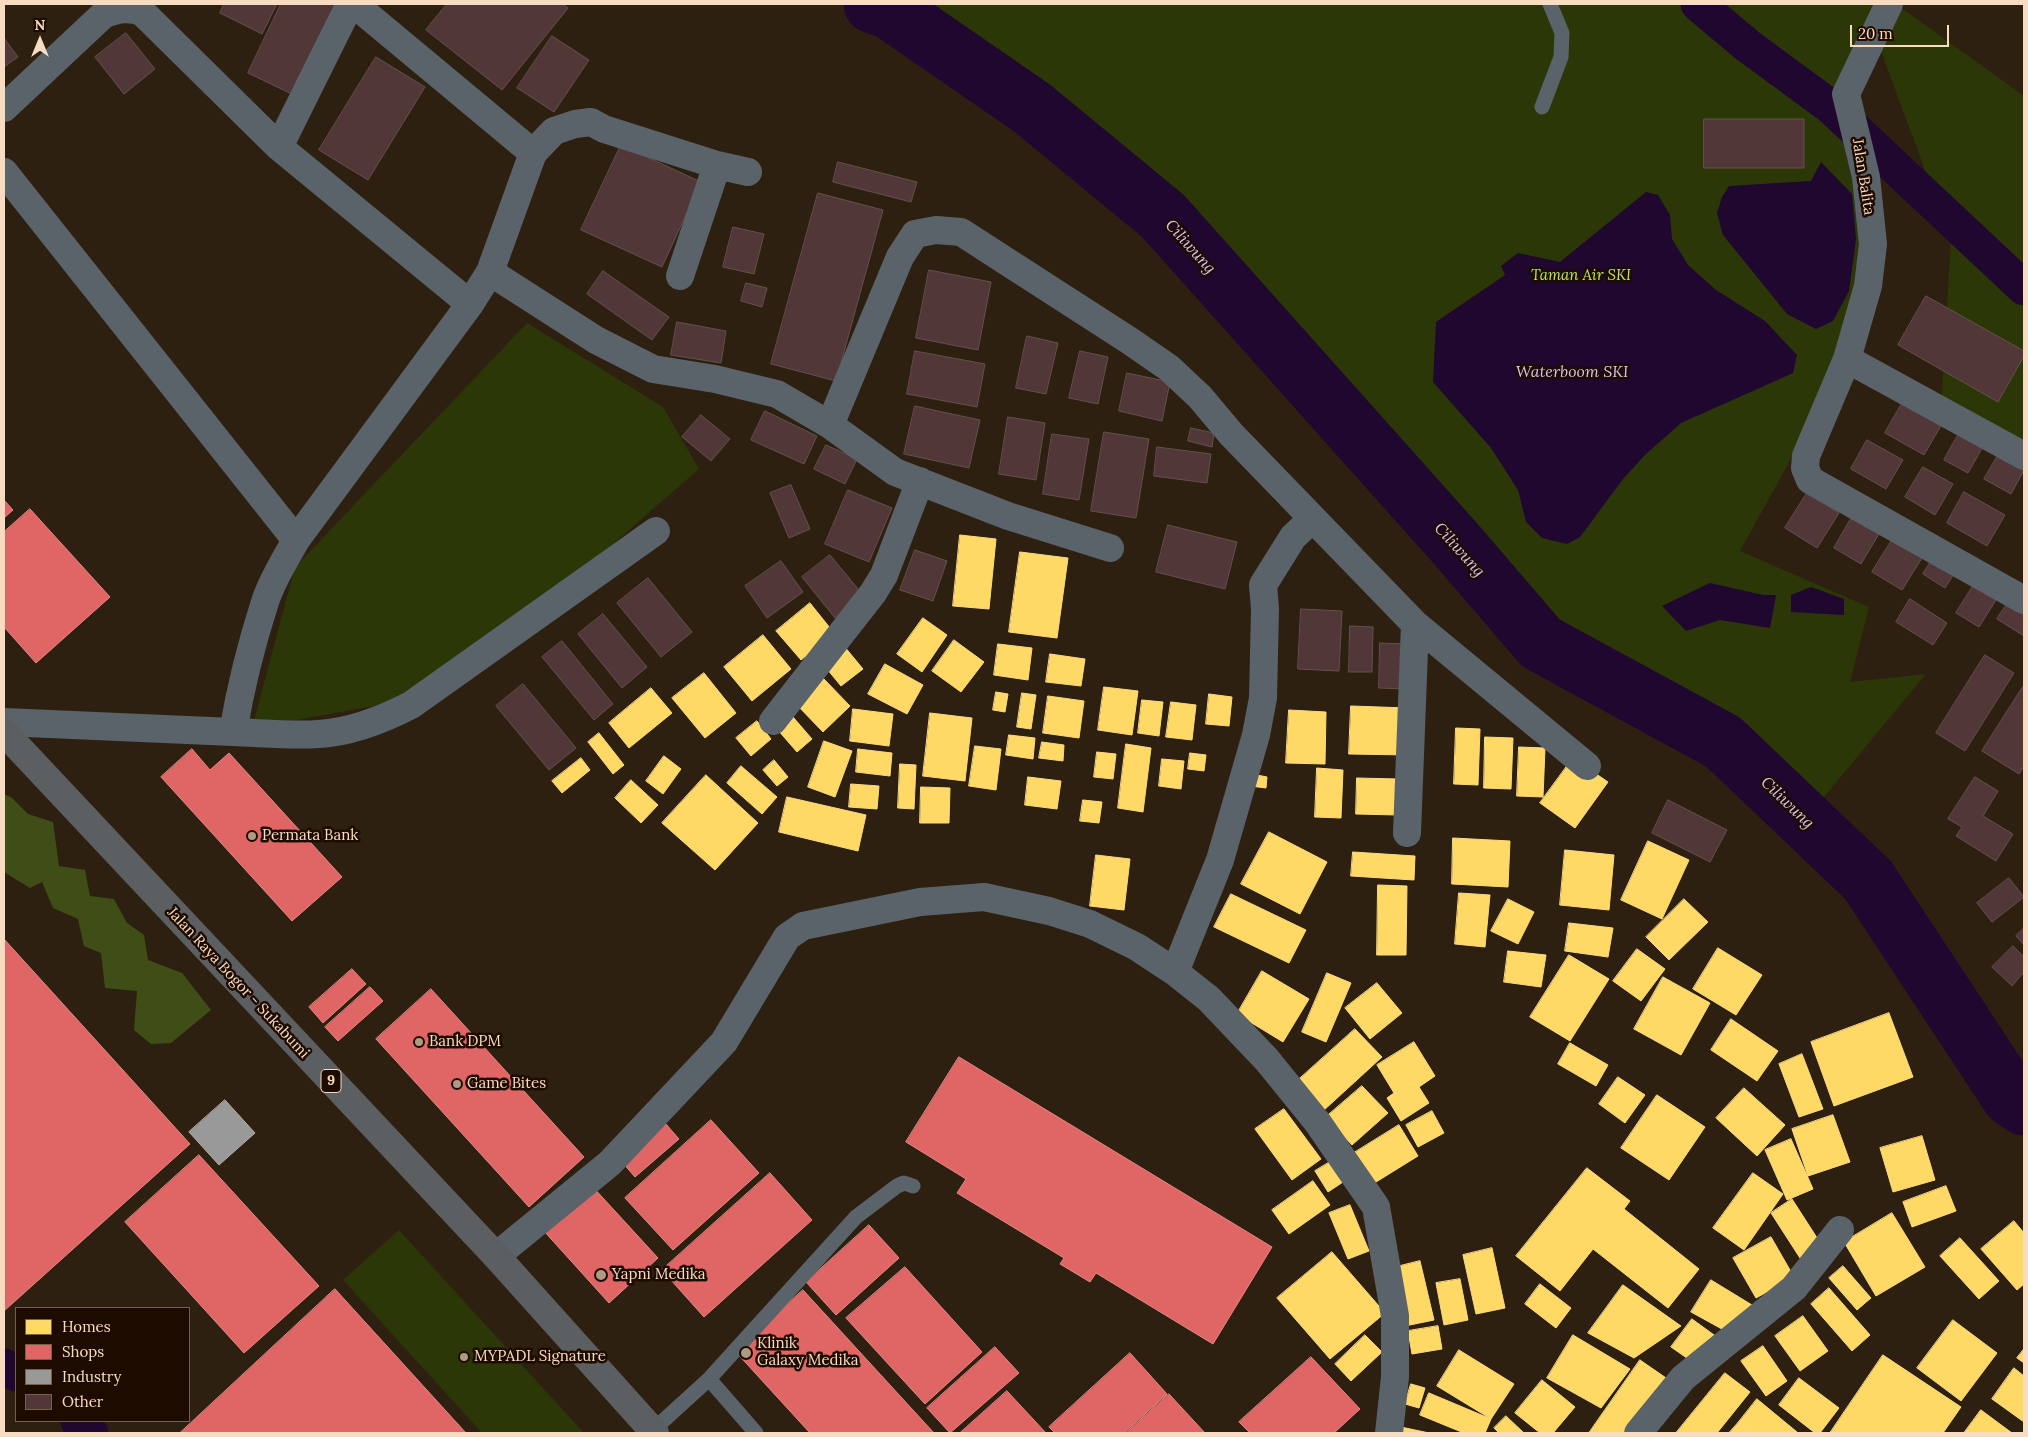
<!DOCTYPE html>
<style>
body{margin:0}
#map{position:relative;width:2028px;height:1437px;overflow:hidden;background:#2d2011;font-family:Lora,serif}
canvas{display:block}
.frame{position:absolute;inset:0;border:5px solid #f8dcc1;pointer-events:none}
.legend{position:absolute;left:15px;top:1307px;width:175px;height:115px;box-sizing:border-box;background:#1e0b00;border:1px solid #755f4d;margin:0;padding:6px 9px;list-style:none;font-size:15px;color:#f8dcc1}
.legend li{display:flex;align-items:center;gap:10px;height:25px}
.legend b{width:25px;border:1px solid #755f4d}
.north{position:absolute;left:15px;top:15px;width:50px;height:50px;-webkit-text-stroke:4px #1e0b00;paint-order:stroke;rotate:0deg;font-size:14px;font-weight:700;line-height:20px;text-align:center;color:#f8dcc1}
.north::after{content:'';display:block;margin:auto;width:18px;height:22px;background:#f8dcc1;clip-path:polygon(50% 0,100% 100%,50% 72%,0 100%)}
.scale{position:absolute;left:1850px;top:25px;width:99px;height:22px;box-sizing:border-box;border:2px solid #f8dcc1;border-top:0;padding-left:6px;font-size:15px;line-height:18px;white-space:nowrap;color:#f8dcc1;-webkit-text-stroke:4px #1e0b00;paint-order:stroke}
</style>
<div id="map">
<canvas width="2028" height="1437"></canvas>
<div class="frame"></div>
<ul class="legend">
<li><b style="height:14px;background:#ffd966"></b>Homes</li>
<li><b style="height:14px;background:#e06666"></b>Shops</li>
<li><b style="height:14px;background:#999"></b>Industry</li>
<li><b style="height:14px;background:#523738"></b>Other</li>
</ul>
<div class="north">N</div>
<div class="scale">20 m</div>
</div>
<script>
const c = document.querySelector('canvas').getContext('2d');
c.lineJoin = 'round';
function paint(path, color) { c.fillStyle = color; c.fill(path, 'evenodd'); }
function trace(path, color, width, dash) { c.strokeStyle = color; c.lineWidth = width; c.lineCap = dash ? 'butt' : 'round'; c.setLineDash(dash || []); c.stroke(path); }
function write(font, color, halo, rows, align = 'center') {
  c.font = font + ' Lora,serif'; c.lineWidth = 5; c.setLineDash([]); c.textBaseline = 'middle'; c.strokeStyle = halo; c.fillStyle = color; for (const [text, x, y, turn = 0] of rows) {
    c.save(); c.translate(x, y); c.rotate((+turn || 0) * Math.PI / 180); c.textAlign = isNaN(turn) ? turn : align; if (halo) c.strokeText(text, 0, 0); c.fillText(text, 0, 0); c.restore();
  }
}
paint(new Path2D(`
 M870 4H1896L2024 96V456L1941 410 1951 240 1875 35 1849 95 1867 233 1846 347 1824 399 1740 551 1869 607 1850 682 1926 674 1805 820 1723 742 1541 643 1163 216 898 13Z
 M527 323 663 407 699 469 528 618 385 704 252 728 295 567Z
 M399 1230 584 1433H482L343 1280Z`), '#2b3706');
paint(new Path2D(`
 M4 794 12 798 28 814 53 822 59 866 85 870 90 896 114 899 127 923 144 935 148 960 182 973 211 1010 171 1043 151 1044 134 1030 137 991 105 988 101 953 84 946 78 919 53 908 42 882 30 888 4 872Z`), '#3f4e17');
paint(new Path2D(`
 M1821 162 1852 194 1856 239 1849 291 1833 321 1816 329 1787 314 1723 235 1717 213 1722 197 1729 186 1811 181Z
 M1646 192 1658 195 1670 215 1672 239 1688 265 1716 290 1765 321 1797 355 1793 373 1681 423 1645 455 1623 479 1580 537 1567 544 1542 538 1526 522 1518 490 1491 448 1433 382 1436 322 1505 275 1501 266 1518 253 1560 262Z
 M1710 583 1763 595H1776L1770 628 1720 620 1686 631 1662 606Z
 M1811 587 1844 599V615L1791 612V595Z`), '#1f0730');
const homes = new Path2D(`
 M960 535 996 539 989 609 953 606Z
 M1020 552 1068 558 1057 638 1009 632Z
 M810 603 834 633 801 660 776 631Z
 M923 618 947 635 922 672 897 654Z
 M763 635 791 669 752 701 724 667Z
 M954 640 984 662 961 692 932 671Z
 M998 644 1032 648 1028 680 994 675Z
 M844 646 863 669 841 686 822 663Z
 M1050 654 1085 659 1081 686 1046 682Z
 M885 664 923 685 907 714 868 694Z
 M704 673 736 713 705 738 672 698Z
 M823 678 850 706 823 732 796 704Z
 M1104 687 1138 691 1132 735 1098 730Z
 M651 688 672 713 629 748 609 723Z
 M996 692 1008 694 1005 712 993 710Z
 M1022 693 1036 695 1031 729 1017 727Z
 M1209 694 1232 697 1229 726 1206 724Z
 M1048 696 1084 701 1079 738 1043 733Z
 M1142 700 1163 702 1159 736 1138 733Z
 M1171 702 1196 705 1192 740 1166 737Z
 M1351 706 1408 708 1406 755 1349 754Z
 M853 709 893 714 889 746 850 741Z
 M1289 710 1326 712 1325 764 1286 763Z
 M930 713 972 718 965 781 923 776Z
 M793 717 812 739 797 752 777 729Z
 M757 721 771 739 751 756 736 738Z
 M1456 728 1480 729 1478 785 1454 784Z
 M599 733 624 765 613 774 588 742Z
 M1009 735 1035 738 1033 759 1006 755Z
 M1485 737 1513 738 1511 789 1484 788Z
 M824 741 852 751 835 797 808 787Z
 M1042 742 1064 745 1063 761 1039 758Z
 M1126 744 1151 748 1143 812 1118 808Z
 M975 746 1001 749 996 790 969 786Z
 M1519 747 1545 748 1543 797 1517 796Z
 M858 749 892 753 890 776 856 772Z
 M1097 752 1116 754 1113 779 1094 777Z
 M1190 753 1206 755 1204 771 1188 769Z
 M664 756 681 769 663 794 646 781Z
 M581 758 590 770 562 793 552 781Z
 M1573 758 1608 782 1575 828 1540 803Z
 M1162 759 1184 761 1181 789 1159 786Z
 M774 760 788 777 777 786 763 770Z
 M900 764 916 765 914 809 898 808Z
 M741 766 777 797 762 814 727 783Z
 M1317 768 1343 770 1341 818 1315 817Z
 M1252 774 1267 777 1266 788 1250 786Z
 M706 775 758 823 715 870 662 823Z
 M1028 777 1061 781 1057 809 1025 805Z
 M1357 778 1398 779 1397 815 1356 814Z
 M631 780 658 805 641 823 615 798Z
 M851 784 879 786 877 809 849 807Z
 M921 787 950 788 949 823H920Z
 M787 797 866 815 858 851 779 832Z
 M1083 800 1102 802 1099 823 1080 821Z
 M1269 832 1327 862 1300 914 1241 884Z
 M1453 838 1510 841 1508 887 1452 884Z
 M1648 841 1689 860 1662 919 1621 900Z
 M1565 850 1614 855 1609 910 1560 905Z
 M1353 852 1415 856 1414 880 1351 876Z
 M1096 855 1130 859 1124 910 1090 906Z
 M1378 885 1407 886 1406 955H1377Z
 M1459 893 1490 895 1485 947 1455 944Z
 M1231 894 1306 930 1289 963 1214 927Z
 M1508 899 1534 912 1518 944 1491 931Z
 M1684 899 1708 922 1669 960 1646 937Z
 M1569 923 1613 928 1608 957 1565 951Z
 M1718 948 1762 975 1736 1015 1693 989Z
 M1637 949 1665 969 1641 1001 1613 981Z
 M1508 951 1546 955 1541 987 1504 982Z
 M1569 955 1609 979 1570 1041 1530 1017Z
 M1262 971 1309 999 1283 1042 1237 1014Z
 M1327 973 1351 983 1326 1042 1302 1032Z
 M1663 977 1710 1003 1681 1055 1634 1029Z
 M1377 983 1402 1013 1370 1039 1345 1008Z
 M1889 1013 1913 1077 1834 1106 1811 1042Z
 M1731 1019 1778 1051 1757 1081 1711 1050Z
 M1355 1029 1382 1057 1323 1111 1296 1082Z
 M1414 1042 1435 1076 1419 1087 1429 1103 1401 1121 1387 1098 1394 1093 1377 1065Z
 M1570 1043 1608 1065 1596 1086 1558 1064Z
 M1802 1054 1823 1109 1799 1117 1779 1064Z
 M1618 1077 1645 1095 1625 1123 1599 1104Z
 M1362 1086 1388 1113 1352 1145 1326 1117Z
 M1744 1088 1785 1125 1757 1156 1716 1118Z
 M1657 1095 1705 1127 1669 1180 1621 1148Z
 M1284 1109 1321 1159 1292 1180 1255 1129Z
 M1432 1111 1444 1133 1418 1147 1406 1125Z
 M1833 1115 1850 1162 1808 1176 1792 1129Z
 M1399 1125 1418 1156 1368 1187 1349 1156Z
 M1922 1136 1935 1180 1893 1192 1880 1148Z
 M1791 1139 1813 1189 1787 1200 1765 1150Z
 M1330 1162 1343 1182 1328 1192 1315 1171Z
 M1587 1168 1630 1201 1624 1209 1699 1269 1668 1308 1593 1249 1560 1291 1516 1256Z
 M1753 1173 1783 1194 1744 1250 1713 1228Z
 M1313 1181 1330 1205 1289 1234 1272 1210Z
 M1946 1186 1956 1211 1912 1227 1903 1202Z
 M1792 1199 1821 1244 1800 1258 1771 1213Z
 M1350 1205 1369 1251 1348 1259 1329 1213Z
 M1892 1213 1925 1267 1876 1296 1844 1242Z
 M2014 1221 2024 1233V1284L2017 1290 1981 1249Z
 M1771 1237 1794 1277 1756 1298 1733 1258Z
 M1960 1238 1999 1281 1979 1299 1940 1256Z
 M1492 1248 1505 1308 1476 1314 1463 1255Z
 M1332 1252 1385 1313 1330 1359 1277 1298Z
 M1420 1261 1434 1320 1405 1326 1392 1268Z
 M1843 1266 1871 1298 1857 1310 1829 1278Z
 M1460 1279 1468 1320 1444 1325 1436 1283Z
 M1711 1280 1752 1305 1731 1334 1691 1312Z
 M1540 1284 1571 1308 1556 1328 1525 1304Z
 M1623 1285 1681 1326 1634 1358 1588 1333Z
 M1829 1288 1870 1335 1852 1351 1811 1304Z
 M1803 1316 1828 1351 1800 1371 1775 1336Z
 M1692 1319 1721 1340 1694 1363 1671 1347Z
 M1953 1320 1997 1353 1961 1401 1917 1368Z
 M1438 1326 1442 1349 1412 1354 1408 1331Z
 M1365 1335 1382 1352 1351 1381 1335 1364Z
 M1573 1335 1630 1369 1601 1408 1547 1378Z
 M1763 1346 1787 1381 1766 1396 1741 1361Z
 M2024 1349V1363L2017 1358Z
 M1459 1350 1514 1384 1491 1419 1437 1386Z
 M1883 1355 1961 1407 1943 1433H1830Z
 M1640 1360 1669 1380 1632 1433H1589Z
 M2014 1368 2024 1376V1422L1992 1399Z
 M1725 1373 1750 1392 1717 1433H1676Z
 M1799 1378 1839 1408 1820 1433H1815L1779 1405Z
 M1542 1380 1575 1407 1553 1433H1540L1515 1413Z
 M1411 1384 1425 1388 1419 1408 1405 1404Z
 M1429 1393 1491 1419 1485 1433H1464L1420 1415Z
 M1757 1399 1797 1432 1796 1433H1751L1738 1423Z
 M1981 1410 2012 1433H1964Z
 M1506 1416 1524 1433H1499L1494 1428Z
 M1738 1423 1751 1433H1729Z
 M1401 1427 1429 1433H1400Z`);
paint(homes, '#ffd966');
trace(homes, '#fdda81', 1);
const shops = new Path2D(`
 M4 500 13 510 4 518Z
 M30 509 110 597 36 663 4 627V532Z
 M192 749 210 770 229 753 342 877 292 921 161 777Z
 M4 939 190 1144 4 1311Z
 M352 969 366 984 323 1023 309 1007Z
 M370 987 383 1001 338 1041 325 1027Z
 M431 989 584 1157 529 1207 376 1039Z
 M959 1057 1272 1247 1213 1344 1096 1273 1090 1282 1060 1264 1064 1258 957 1193 966 1179 906 1142Z
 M711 1120 759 1173 673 1250 625 1198Z
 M665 1123 679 1139 635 1177 622 1162Z
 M199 1155 319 1286 244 1353 125 1222Z
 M770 1173 812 1220 704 1317 662 1270Z
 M592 1186 658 1258 609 1303 543 1230Z
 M869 1225 899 1258 836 1315 806 1282Z
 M905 1267 982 1352 925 1404 846 1318Z
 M335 1289 466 1433H180Z
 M803 1290 934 1433H810L735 1351Z
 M995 1347 1019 1373 950 1433 927 1408Z
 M1130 1353 1167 1394 1124 1433H1055L1049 1427Z
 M1311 1357 1360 1409 1334 1433H1250L1239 1422Z
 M1007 1391 1046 1433H960Z
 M1169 1394 1205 1433H1126Z`);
paint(shops, '#e06666');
trace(shops, '#e78981', 1);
const industry = new Path2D(`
 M225 1100 255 1133 219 1165 189 1132Z`);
paint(industry, '#999');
trace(industry, '#b6ada5', 1);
trace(new Path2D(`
 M1698 4 1748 46 1831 107 2024 288
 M4 1366 16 1374
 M78 1421 91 1433`), '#1f0730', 35);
trace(new Path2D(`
 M873 4 890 10 1032 108 1163 216 1455 543 1541 643 1723 742 1868 880 2011 1097 2024 1106`), '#1f0730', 59);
const building = new Path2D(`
 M224 4H277L262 34 220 13Z
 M281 4H341L298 97 248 73Z
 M447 4H562L568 8 502 90 426 30Z
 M126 33 155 69 124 94 95 57Z
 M552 36 589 60 554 112 517 88Z
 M4 38 18 57 4 67Z
 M376 57 425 87 368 180 319 150Z
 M1704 119H1804V168H1704Z
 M621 145 701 182 662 267 581 230Z
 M838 162 917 182 911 202 833 182Z
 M818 193 883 210 836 381 771 364Z
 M733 227 764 234 754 274 723 267Z
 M929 270 991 282 978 350 916 338Z
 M603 271 669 317 652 340 587 294Z
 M746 283 767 288 762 307 741 301Z
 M1926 296 2024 351V356L1998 402 1898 345Z
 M677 322 726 331 721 363 671 355Z
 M1027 336 1058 343 1046 394 1016 388Z
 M915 351 985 364 977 407 907 394Z
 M1080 351 1108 357 1098 404 1069 398Z
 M1127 373 1170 382 1162 421 1119 411Z
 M1904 400 1943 422 1924 455 1885 433Z
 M915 406 980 420 969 468 904 454Z
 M765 411 817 436 804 464 751 440Z
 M701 415 730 439 711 461 682 437Z
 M1008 417 1045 423 1036 480 999 474Z
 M1191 428 1214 433 1212 447 1188 441Z
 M1961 430 1985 443 1968 473 1944 460Z
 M1104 432 1149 439 1136 518 1091 511Z
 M1052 434 1089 439 1079 500 1043 494Z
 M1867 440 1903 460 1886 489 1851 469Z
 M826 445 857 459 845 484 814 469Z
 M1157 447 1211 454 1207 483 1154 476Z
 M2000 452 2024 466V470L2011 494 1984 479Z
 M1923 467 1953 484 1935 515 1905 497Z
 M791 485 810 529 789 538 770 493Z
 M848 490 892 508 869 562 825 544Z
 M1964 492 2005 515 1987 546 1947 523Z
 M1807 493 1839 513 1817 548 1785 528Z
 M1852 517 1879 534 1861 564 1834 548Z
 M1168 525 1237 542 1225 589 1156 572Z
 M1892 540 1922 558 1902 590 1872 572Z
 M915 550 947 561 933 601 900 590Z
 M830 555 863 595 835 618 802 577Z
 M1935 555 1957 569 1945 588 1923 574Z
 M781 561 803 592 767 618 745 586Z
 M648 578 692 632 661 657 617 603Z
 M1973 586 1996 600 1979 627 1956 613Z
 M2013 595 2024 602V636L1997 619Z
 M1910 599 1947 623 1933 645 1896 622Z
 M1301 609 1342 611 1339 671 1298 669Z
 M603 614 647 667 622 688 578 634Z
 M1350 626 1373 627 1372 672H1349Z
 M562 641 613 704 594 720 542 657Z
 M1380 643 1406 644 1405 689 1379 688Z
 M1985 655 2014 673 1965 751 1936 733Z
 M523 684 576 748 549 770 496 706Z
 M2024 685V766L2019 774 1982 751Z
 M1975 777 1998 791 1983 816 2013 834 1996 861 1956 836 1962 827 1948 819Z
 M1668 800 1727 830 1710 862 1652 833Z
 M2009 878 2024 897 1992 922 1977 903Z
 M2024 928V945L2016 936Z
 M2013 946 2024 957V972L2012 986 1992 967Z`);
paint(building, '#523738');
trace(building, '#64504d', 1);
trace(new Path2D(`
 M1542 107 1561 57 1562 33 1550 4
 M709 1379 756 1433
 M652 1431 709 1379 856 1217 897 1186 904 1183 913 1186`), '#5a636a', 15);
trace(new Path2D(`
 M1889 4 1846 94 1866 177 1873 244 1868 286 1847 359 1806 456 1805 468 1810 480 2024 600
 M4 108 103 15C117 9 128 7 142 12L279 147 470 304
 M279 147 350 4
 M533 153 554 131 575 124 591 122 604 129 717 165 748 172
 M4 172 296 540
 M490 272 596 340 653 369 715 379 777 394 830 425 895 472 1008 516 1110 548
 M680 276 717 165
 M1847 359 2024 456
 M830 425 900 257 915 234 936 230 961 232 1130 341 1169 368 1200 397 1231 434 1415 624 1407 833
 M1415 624 1587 766
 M773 721 873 593 884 575 920 481
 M4 722 233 732C240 691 252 642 265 602 272 580 285 560 296 540L470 304 490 272 533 153 354 4
 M233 732C262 733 291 736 319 734 352 732 382 720 411 705L656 531
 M1175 972 1220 860 1256 735 1263 698 1265 609 1263 585 1293 537 1312 519
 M496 1256 610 1163 724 1042 787 937 803 926 920 902 984 897 1049 911 1090 924 1137 947 1175 972 1209 999 1267 1060 1318 1123 1376 1207 1395 1316V1377L1389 1433
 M1638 1433 1683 1378 1794 1288 1840 1230`), '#5a636a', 28);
trace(new Path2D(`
 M4 732 496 1256 655 1433`), '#5c5f61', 28);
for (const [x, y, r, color] of [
 [252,836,5,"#b19a83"],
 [419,1042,5,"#b19a83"],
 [457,1084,5,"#b19a83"],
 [601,1275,6,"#b19a83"],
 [746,1353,6,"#b19a83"],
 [464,1357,5,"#b19a83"]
]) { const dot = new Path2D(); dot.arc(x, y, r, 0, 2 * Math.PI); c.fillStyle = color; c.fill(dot); trace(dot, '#1e0b00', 2); }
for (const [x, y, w] of [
 [331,1081,20]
]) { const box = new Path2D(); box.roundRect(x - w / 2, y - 11.5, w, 23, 4); c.fillStyle = '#1e0b00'; c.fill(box); trace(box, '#f8dcc1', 1); }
write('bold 14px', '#f8dcc1', null, [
 ["9",331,1081]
]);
write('15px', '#f8dcc1', '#1e0b00', [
 ["Jalan Balita",1863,177,81],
 ["Jalan Raya Bogor - Sukabumi",238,983,47]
]);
write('italic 15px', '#bae858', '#1e0b00', [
 ["Taman Air SKI",1581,276]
]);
write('15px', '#f8dcc1', '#1e0b00', [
 ["Permata Bank",262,836],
 ["Bank DPM",429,1042],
 ["Game Bites",467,1084],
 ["Yapni Medika",612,1275],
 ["Klinik",757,1344],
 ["Galaxy Medika",757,1361],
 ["MYPADL Signature",474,1357]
], 'left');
write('italic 16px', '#d6c0f1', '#1e0b00', [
 ["Ciliwung",1190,247,48],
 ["Waterboom SKI",1572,372],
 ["Ciliwung",1459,550,48],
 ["Ciliwung",1787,803,44]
]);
</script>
